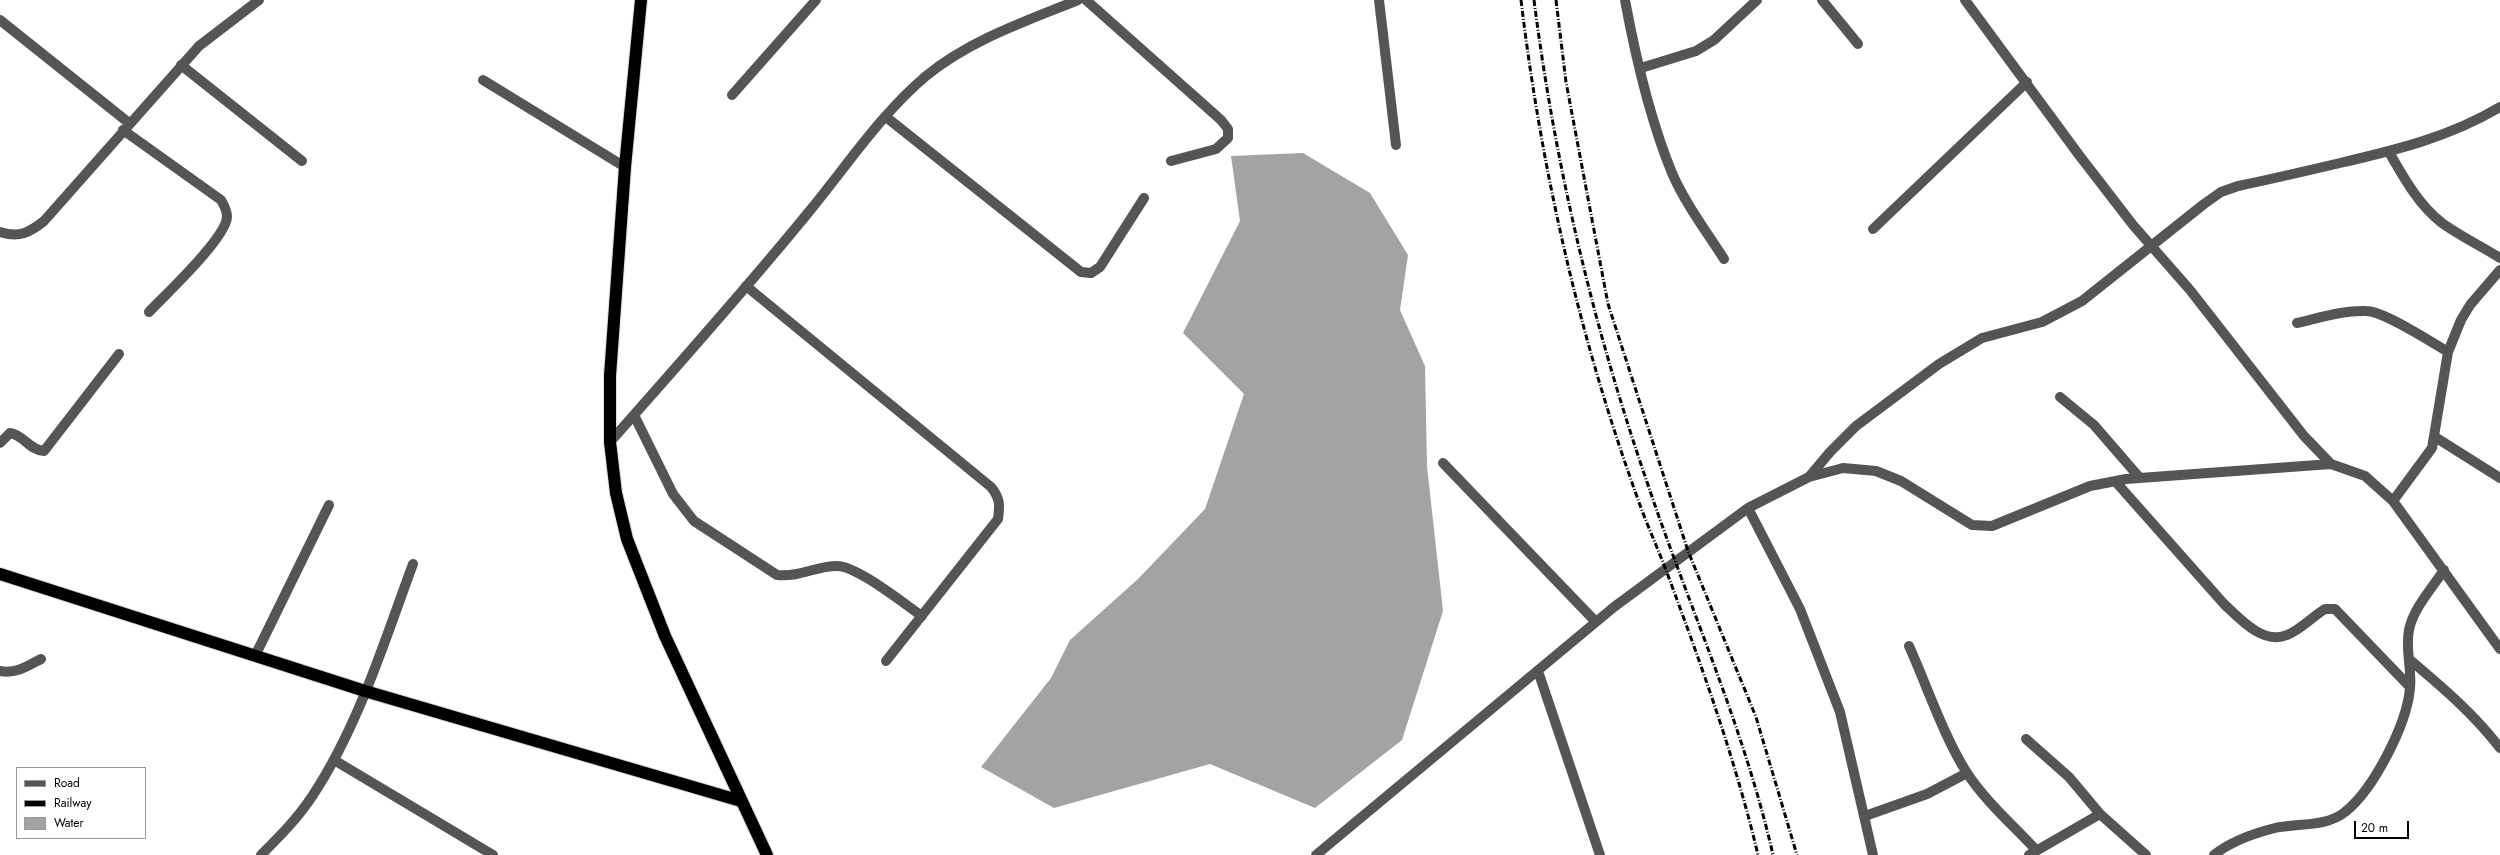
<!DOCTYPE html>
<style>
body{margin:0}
#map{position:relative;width:2500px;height:855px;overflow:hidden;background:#fff;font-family:Jost,sans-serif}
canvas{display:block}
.legend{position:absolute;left:16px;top:767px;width:130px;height:72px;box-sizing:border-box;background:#fff;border:1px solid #999;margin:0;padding:5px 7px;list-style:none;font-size:12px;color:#000}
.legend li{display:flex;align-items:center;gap:8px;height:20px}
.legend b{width:20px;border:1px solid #999}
.scale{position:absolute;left:2354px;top:821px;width:55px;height:18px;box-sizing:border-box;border:2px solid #000;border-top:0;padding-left:5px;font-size:12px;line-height:14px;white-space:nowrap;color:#000;-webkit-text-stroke:3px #fff;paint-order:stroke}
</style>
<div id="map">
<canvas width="2500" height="855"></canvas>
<ul class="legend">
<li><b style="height:5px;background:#555"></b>Road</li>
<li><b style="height:5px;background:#000"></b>Railway</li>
<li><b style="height:11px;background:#a3a3a3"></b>Water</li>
</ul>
<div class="scale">20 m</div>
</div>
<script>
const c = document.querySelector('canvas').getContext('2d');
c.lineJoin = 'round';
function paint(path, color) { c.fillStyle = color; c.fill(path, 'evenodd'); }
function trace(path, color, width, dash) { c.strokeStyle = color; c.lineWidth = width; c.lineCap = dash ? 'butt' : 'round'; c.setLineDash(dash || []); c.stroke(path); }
paint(new Path2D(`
 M1303 153 1370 193 1408 255 1400 310 1425 366 1427 466 1443 611 1402 740 1315 808 1210 764 1054 808 981 767 1051 678 1070 640 1138 579 1205 509 1244 394 1183 333 1240 221 1231 156Z`), '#a3a3a3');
const highway = new Path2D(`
 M641 0 625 167 610 376V442L616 493 627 539 665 636 767 855
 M0 574 365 691 741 801`);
trace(highway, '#dbdbdb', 14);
trace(new Path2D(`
 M1086 0 1221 120 1228 129V138L1216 149 1171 161
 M1379 0 1396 145
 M1625 0C1635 54 1651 122 1672 173 1685 203 1706 231 1724 259
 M1822 0 1858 44
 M1965 0 2079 155 2133 225 2190 290 2304 436 2331 464 2365 476 2393 501 2500 649
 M0 20 129 123
 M181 65 302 161
 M1641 68 1696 51 1714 40 1757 0
 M483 80 625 167
 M732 95 816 0
 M886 117 1081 272 1091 273 1100 267 1144 198
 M123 130 221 200C224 205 227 211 227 217 226 238 165 295 149 312
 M2389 152C2404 178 2418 204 2442 223 2460 236 2481 246 2500 258
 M1873 229 2027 82
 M0 232C19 238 29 233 44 221L199 46 259 0
 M746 286 991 487C1000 498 1000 505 998 519L886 661
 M2297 323C2319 318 2343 310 2366 311 2384 311 2431 342 2448 352
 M2060 397 2094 425 2139 477
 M634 415 673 494 694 521 777 575C802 577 815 566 837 566 857 566 903 603 922 616
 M2435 437 2500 478
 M610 442C678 365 747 288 812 208 848 164 882 113 926 76 970 40 1026 21 1078 0
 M0 443 10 433C24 435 29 450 44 451L119 354
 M1443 463 1596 622
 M1809 477 1830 452 1856 426 1939 364 1982 338 2042 322 2082 301 2204 204 2221 192 2238 186C2272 179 2306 171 2340 163 2396 150 2450 137 2500 107
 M2115 481 2224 604C2240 619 2263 645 2287 635 2300 630 2312 617 2325 609H2335L2410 687
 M2393 501 2432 448 2448 352 2461 320 2470 305 2500 270
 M1748 508 1800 609 1840 712 1873 855
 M1909 646C1927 686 1944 737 1967 773 1986 802 2013 825 2036 850
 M255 656 329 505
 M2409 659C2442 687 2473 713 2500 748
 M0 671C16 674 28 666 41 659
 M1538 671 1600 855
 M2026 739 2069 777 2100 814
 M334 760 493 855
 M1865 816 1927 794 1967 773
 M261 855C280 836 298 818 313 795 359 725 384 642 413 564
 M1316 855 1614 607 1748 508 1809 477 1843 468 1876 471 1901 481 1972 525 1992 526 2090 486 2126 479 2331 464
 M2029 855 2100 814 2146 855
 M2214 855C2230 842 2255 833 2275 828 2297 823 2327 827 2345 812 2374 789 2407 724 2410 688 2412 669 2405 649 2409 630 2413 609 2432 588 2444 570`), '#555', 10);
trace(highway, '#000', 12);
trace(new Path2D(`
 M1521 0C1541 167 1578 332 1635 491 1644 518 1656 544 1666 570 1701 664 1735 758 1758 855
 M1534 0C1555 165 1593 325 1647 482 1689 607 1744 727 1773 855
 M1556 0 1566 82 1608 304 1688 551 1756 717 1797 855`), '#000', 3, [6, 2, 1, 2]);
</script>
